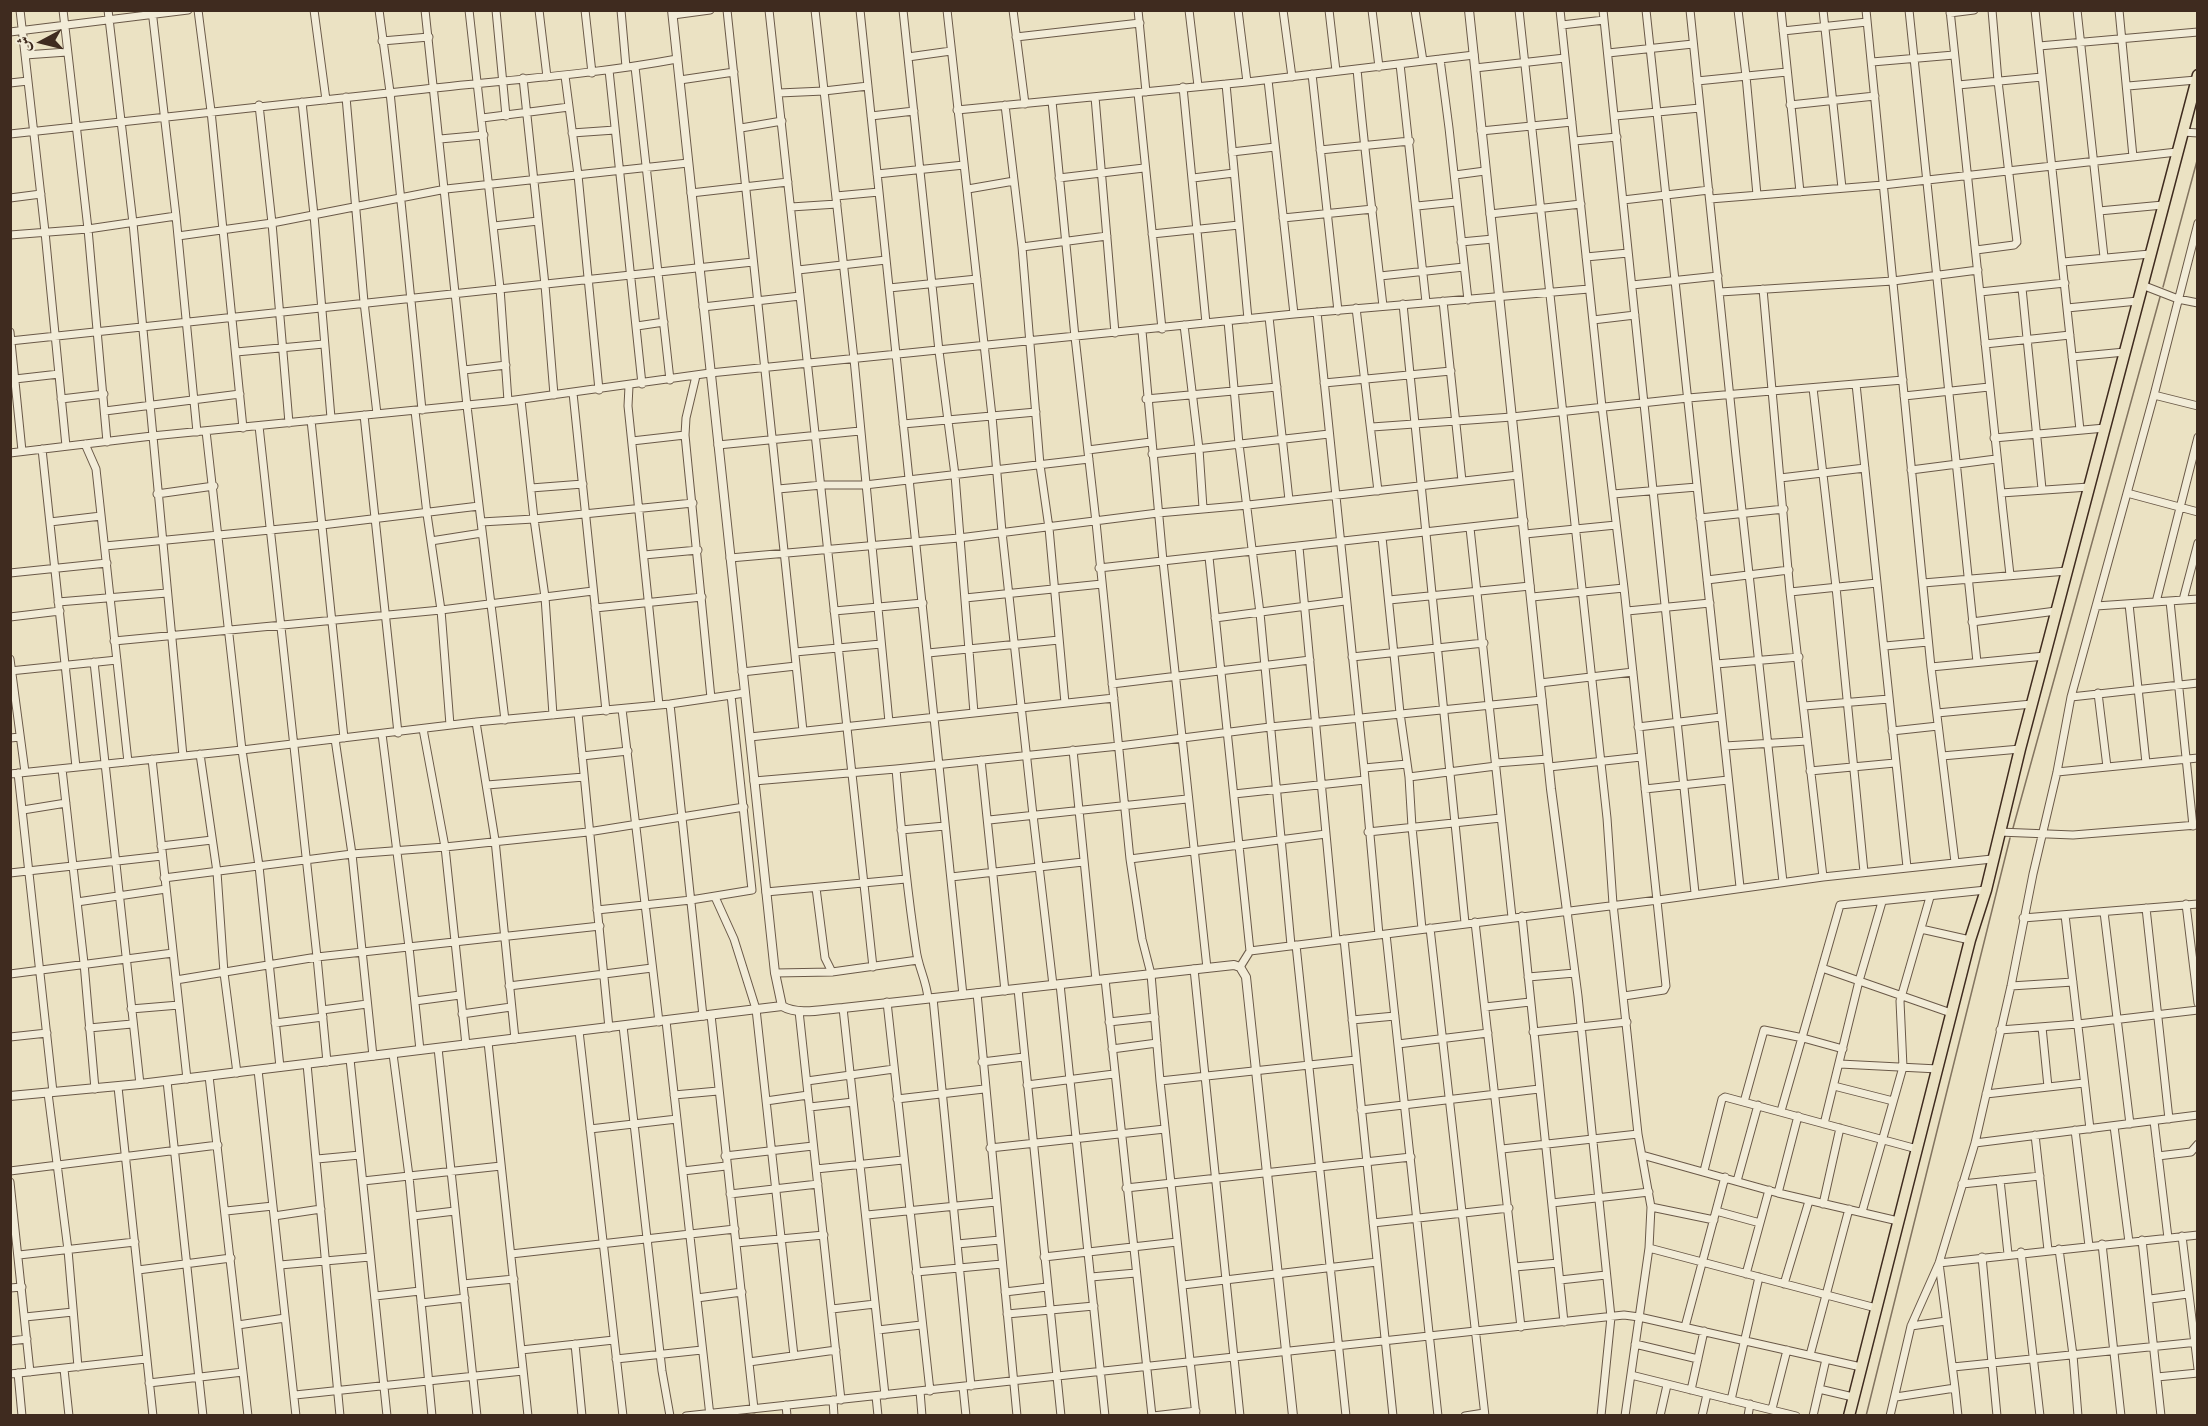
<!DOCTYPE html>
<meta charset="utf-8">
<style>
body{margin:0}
#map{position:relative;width:2208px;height:1426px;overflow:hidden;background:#ebe2c3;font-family:"IM FELL French Canon",Amiri,serif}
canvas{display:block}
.frame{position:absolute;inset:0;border:12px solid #3f2b1f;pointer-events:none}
.north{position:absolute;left:12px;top:12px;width:60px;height:60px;-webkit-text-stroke:4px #f2ecd8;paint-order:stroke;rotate:263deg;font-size:16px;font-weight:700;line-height:24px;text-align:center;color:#3f2b1f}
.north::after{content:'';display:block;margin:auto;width:21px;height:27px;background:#3f2b1f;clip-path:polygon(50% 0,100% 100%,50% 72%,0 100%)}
</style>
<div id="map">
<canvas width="2208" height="1426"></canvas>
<div class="frame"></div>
<div class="north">ش</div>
</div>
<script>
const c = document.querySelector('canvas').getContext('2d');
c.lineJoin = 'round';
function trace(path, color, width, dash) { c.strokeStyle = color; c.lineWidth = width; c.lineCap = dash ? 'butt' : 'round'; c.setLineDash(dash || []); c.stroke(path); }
trace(new Path2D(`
 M2163 287 2198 157
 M2013 828 2160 297
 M1866 1416 2010 838`), '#837460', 1.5);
const minor = new Path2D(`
 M20 10 45 232 66 446
 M63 10 88 229 107 442
 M108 10 133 223 183 756
 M152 10 176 216 197 432
 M198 10 211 111 243 428
 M314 10 326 100
 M379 10 390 92 422 410
 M425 10 467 406 505 720
 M469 10 500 288 508 401
 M496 10 506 116
 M539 10 547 77
 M585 10 592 73
 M621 10 626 67
 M727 10 803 731
 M769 10 873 967
 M815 10 854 359 889 722
 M860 10 963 995
 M903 10 939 351 955 475 974 713
 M947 10 992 416 1002 532 1033 815 1053 985
 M1013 10 1025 104
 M1138 10 1146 92
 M1189 10 1198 86
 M1238 10 1247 82
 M1283 10 1292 77
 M1329 10 1336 71
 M1372 10 1379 67
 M1415 10 1423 61
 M1519 10 1607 818 1613 904 1638 1134 1651 1207 1649 1248 1625 1416
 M1560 10 1602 407 1624 588 1666 986 1664 990 1624 996
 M1603 10 1695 893
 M1646 10 1740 887
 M1690 10 1736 456 1783 882
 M1738 10 1746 76 1757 195
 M1781 10 1800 192
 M1823 10 1842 188
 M1866 10 1931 667 1955 862
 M1909 10 1977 662
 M1950 10C1969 199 1989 387 2010 575
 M2035 10 2080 430
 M2077 10 2104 257
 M2119 10 2133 157
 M1950 13 1974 10
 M673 15 710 10
 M1562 25 1604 20
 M1783 31 1867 22
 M10 32 188 10
 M1016 37 1140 23
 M382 41 429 37
 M2039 46 2198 32
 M1608 53 1693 44
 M25 55 67 52
 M908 57 951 51
 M1440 59 1449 128 1468 300
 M1872 62 1954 55
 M1400 64 1426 302
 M635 67 670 380
 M1475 68 1565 58
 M1357 69C1364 148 1374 227 1383 306
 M609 70 642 384
 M1312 74 1338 311
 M565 76 578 175 599 390
 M523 78 545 285 554 395
 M680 80 734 72
 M1268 80 1294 314
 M1697 81 1787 72
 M10 83 28 81
 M1226 84 1248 319
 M1958 85 2042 77
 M2128 86 2196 80
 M1183 87 1206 323
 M779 93 824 91 868 86
 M1138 93 1162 329
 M346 97 364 302 377 414
 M1095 97 1115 333
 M1052 101 1075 337 1096 522 1130 859 1142 939 1151 974 1160 1081 1196 1416
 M302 102 314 215 331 418
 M259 105 272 223 289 423
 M1005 105 1022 247 1040 465 1049 528 1065 703
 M1790 105 1875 96
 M957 110 1247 82 1474 55
 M871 116 914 111
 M1615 116 1700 108
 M482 118 569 107
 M741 128 782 121
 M1481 131 1572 122
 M2183 132 2198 133
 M572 133 615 130
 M10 134C146 119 281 104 416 90 504 80 591 75 677 59
 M440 139 484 135
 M1574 141 1617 137
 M1320 150 1410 141
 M1232 152 1275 147
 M877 174 964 165
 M1455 175 1485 171
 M1059 178 1144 168
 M1193 178 1234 173
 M968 189 1014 181
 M691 193 788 182
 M836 196 879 192
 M10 198 41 194
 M1710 199 1883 185 2177 152
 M1623 200 1709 190
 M1417 206 1456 202
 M791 207 837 204
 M2099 211 2163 205
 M1490 214 1581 204
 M1283 218 1373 209
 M494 226 538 221
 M1152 234 1239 225
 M10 235 88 229 176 216
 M178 236 272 223 446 189 688 163
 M1461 242 1493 239
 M1022 247 1107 236
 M1976 250 2014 245 2017 242 1998 81 1992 10
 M1586 257 1628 253
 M2063 262 2150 254
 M798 270 886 260
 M1380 276 1464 267
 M1632 285 1718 276
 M2142 285 2178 299 2198 303
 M889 288 977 279
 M2022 288 2042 489
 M1763 289 1790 592 1823 877
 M1720 292 1893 281 1978 270
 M1980 292 2065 283
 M1443 301 1462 481
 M1403 304 1465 923
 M703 307 800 296
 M1356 308 1378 491
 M2067 308 2138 301
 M1317 312 1364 768 1379 935
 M1269 317 1289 500
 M1593 320 1635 315
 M1228 321 1239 444 1260 613 1291 945
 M1184 325 1199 449 1203 508
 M637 326 664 322
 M1142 331 1163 561 1207 968
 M10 332 22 451
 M10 341 753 262
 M1985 344 2070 335
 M236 352 324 344
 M2072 357 2125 352
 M464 370 506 365
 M696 376 686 418 685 435 711 698
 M15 379 59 374
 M1324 383 1451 371
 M1856 384 1907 867
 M629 386 628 406 659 705
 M1813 388 1836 587 1864 872
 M573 393 606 711
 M2154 395 2198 406
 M1904 396 1989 387
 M61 399 104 394
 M1146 399 1277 387
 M521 400 534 519 545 597 553 715
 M105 411 240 394
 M415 411 427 514 441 610 450 725
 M364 415 398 733
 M311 420 344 738
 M903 424 1036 412
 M259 426 317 957 327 1062
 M1372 427 1512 417 1688 398 1903 380
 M206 431 242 750 259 866 280 1067
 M1994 438 2105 428
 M632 441 685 435
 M85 444 96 469 128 762
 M718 445 860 431
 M42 449 76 767
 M1088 450 1151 442
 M10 453 152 436 508 401 710 373 1294 314 1589 289
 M1152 454 1329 434
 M1911 470 1996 459
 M1780 478 1865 468
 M531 488 583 484
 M778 489 822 485H865L1089 459
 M2001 493 2089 487
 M2127 493 2198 512
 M157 494 214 486
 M1613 494 1697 487
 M1700 518 1784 509
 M50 522 101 516
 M481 522 534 519 693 503
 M1470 528 1512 917
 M1525 534 1616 525
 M1382 537 1400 713 1409 777 1412 827 1422 929
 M431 541 482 533
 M105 546 322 525 479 506
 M1299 547 1336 940
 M644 555 698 550
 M1209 557 1250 951 1240 967
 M730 558 959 538 1158 513 1248 505 1518 475
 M1099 568 1524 521
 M10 573 107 563
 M1707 580 1789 570
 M1923 583 2067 571
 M1790 592 1877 583
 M1532 597 1624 588
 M965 598 1102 584
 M1389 600 1530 586
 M2183 600 2198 543
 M2170 601 2193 826
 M58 602 167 593
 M2156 602 2198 437
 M2129 604 2146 763
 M2096 606 2198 599
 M595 608 702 597
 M834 611 923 603
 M1627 611 1710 603
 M10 617 60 611
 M1215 618 1345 601
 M1972 622 2056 611
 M114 641 441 610 593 591
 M1885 646 1928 642
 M795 652 881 644
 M928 653 1059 640
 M1352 657 1484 643
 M10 659 25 772
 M94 662 140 1084
 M1716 664 1799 657
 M1931 667 2045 656
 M10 671 117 660
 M742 672 796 666
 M1540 683 1633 672
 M1112 684 1310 660
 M2098 693 2107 767
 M2071 697 2198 683
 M670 704 703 1016
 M1804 706 1889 699
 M622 709 659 1022
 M578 713 609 1028
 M1937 713 2032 704
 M476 722 495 840 515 1039
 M1638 727 1721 717
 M423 729 445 847 466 1045
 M1892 731 1938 726
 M382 734 409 947 420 1050
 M750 737 1114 698
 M10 738 20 737
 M335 739 352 854 373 1056
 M1725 746 1807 741
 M1073 750 1096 980
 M200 754 217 872 224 973 237 1073
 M582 756 628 751
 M1942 756 2020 749
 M152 759 187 1079
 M981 760 1005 991
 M1496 763 1548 759
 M1549 767 1641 757
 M1364 768 1407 764
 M62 769 84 963 95 1089
 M896 769C901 829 907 889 916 949 918 967 926 979 928 998
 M1810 771 1895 763
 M2057 772 2198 758
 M18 773 53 1092
 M10 774 242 750 476 722 670 704 745 693
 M1409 777 1496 766
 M754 781 896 769 1119 746 1270 727 1542 700
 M487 785 584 777
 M1645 789 1728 780
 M1234 794 1365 780
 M23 810 66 803
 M989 820 1187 799
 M901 830 945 826
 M1368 832 1501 818
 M1999 832 2073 835 2197 825
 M161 846 212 840
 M1130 859 1326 834
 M10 873 162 856
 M951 877 1083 862
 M164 878 352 854 445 847 588 832 744 807
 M816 888 825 958 832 972
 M766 892 906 879
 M715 897 734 939 756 1009 794 1356
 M77 902 166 889
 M2186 904 2198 1003
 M2146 908 2169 1119
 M597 910 691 900 752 890 731 695
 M1567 911 1578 996 1611 1317 1601 1416
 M2104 912 2130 1124
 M2065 915 2090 1129
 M1522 916 1564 1322
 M2023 918 2198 904
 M1475 922 1521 1327
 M1430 928 1485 1416
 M1921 929 1970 940
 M1386 934 1438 1416
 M1344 939 1393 1416
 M1296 945 1346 1416
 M1250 951 1658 900 1823 877 1992 859
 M1822 968 1951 1013
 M1194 969 1240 1416
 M775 973 832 972 918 960
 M10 974 173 953
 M1528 977 1575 973
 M1105 979 1152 1416
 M176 980 317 957 600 926
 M1060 984 1105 1416
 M509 986 652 968
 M2011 986 2073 982
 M1018 989 1061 1416
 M977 993 1017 1416
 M933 998 971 1386
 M415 1001 460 995
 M887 1002 930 1391
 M1485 1007 1530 1002
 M843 1008 885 1395
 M131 1009 179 1005
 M322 1010 367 1004
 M799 1011 841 1400
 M462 1014 511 1007
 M711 1015 754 1409
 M1352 1020 1395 1016
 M666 1021 710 1416
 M1109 1022 1155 1017
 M275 1023 323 1017
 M623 1026 662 1371 670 1416
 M2042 1027 2048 1087
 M89 1028 132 1024
 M2000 1030 2078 1024 2198 1010
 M579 1031 623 1416
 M1533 1032 1627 1022
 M10 1037 47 1033
 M488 1042 528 1416
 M1398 1044 1488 1033
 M438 1048 477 1416
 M1112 1049 1157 1043
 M393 1054 409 1176 432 1416
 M350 1059 387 1416
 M982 1062 1024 1057
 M307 1064 340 1416
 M1840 1064 1938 1069
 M258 1070 296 1416
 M209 1076 248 1416
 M167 1081 203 1416
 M807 1081 894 1069
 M1160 1081 1356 1060
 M1027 1085 1114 1074
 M1834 1086 1893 1101
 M118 1087 153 1416
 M48 1093 68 1250 78 1367
 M1986 1094 2084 1083
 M674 1095 718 1091
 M897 1099 984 1089
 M766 1101 808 1095
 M1744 1102 1764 1030 1803 1038 1843 1049
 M810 1107 853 1102
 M1361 1110 1539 1089
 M1781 1111 1840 905 1986 890
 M2154 1121 2168 1238
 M1824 1124 1859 981 1882 902
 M2114 1126 2129 1242
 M590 1129 677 1119
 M2075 1130 2089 1246
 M2035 1135 2048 1250
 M1975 1143 2198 1115
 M990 1148 1165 1129
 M1502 1149 1638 1134
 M1642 1155 1778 1193 1898 1221
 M725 1156 813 1146
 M2158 1156 2191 1152 2198 1144
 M317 1159 360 1155
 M816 1169 903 1160
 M10 1171 218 1145
 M683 1171 726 1166
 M1704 1171 1722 1099 1725 1097 1917 1149
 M2000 1180 2008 1254
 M363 1181 501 1166
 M1737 1181 1758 1105
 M10 1182 30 1372
 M1962 1184 2040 1176
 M1126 1188 1411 1157
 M1778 1193 1798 1116
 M730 1194 818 1184
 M1552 1203 1649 1192
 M1823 1204 1840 1128
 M1651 1207 1714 1220
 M226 1211 273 1206
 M1716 1211 1760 1223
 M1862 1212 1903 1067 1900 1001 1930 897
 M867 1215 996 1202
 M274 1216 321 1209
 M413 1216 455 1211
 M1373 1223 1509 1208
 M2182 1236 2198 1369
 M2142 1240 2161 1416
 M736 1243 824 1235
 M957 1244 1000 1240
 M2102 1244 2121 1416
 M1649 1248 1876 1308
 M2059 1249 2073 1355 2078 1416
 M2021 1252 2040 1416
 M511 1254 735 1229
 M19 1255 135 1242
 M1044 1257 1177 1242
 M1982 1257 1997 1416
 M280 1265 370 1257
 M1515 1267 1558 1263
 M138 1270 231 1258
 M916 1272 1002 1264
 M1746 1274 1769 1190
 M1091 1277 1136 1273
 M1560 1280 1606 1275
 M463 1284 514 1279
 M1784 1284 1809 1201
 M1183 1285 1377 1262
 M10 1288 22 1287
 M1005 1292 1047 1287
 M375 1296 420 1291
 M697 1298 742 1292
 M2150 1299 2188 1294
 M421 1303 465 1298
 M832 1309 875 1304
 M1007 1314 1094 1306
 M25 1317 73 1312
 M238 1325 285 1318
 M1911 1326 1946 1321
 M1685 1327 1725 1177
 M878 1330 921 1325
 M10 1341 27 1339
 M575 1344 582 1416
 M1635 1344 1698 1359
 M521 1350 614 1340
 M1810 1355 1849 1209
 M616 1359 702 1350
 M749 1362 836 1350
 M1953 1367 2198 1342
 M64 1369 69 1416
 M18 1373 22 1416
 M10 1374 146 1359
 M1631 1375 1796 1416
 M2157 1377 2198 1373
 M149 1383 243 1372
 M963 1387 966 1416
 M1955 1388 1939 1263 2198 1235
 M1819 1389 1853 1397
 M1691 1390 1704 1331
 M920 1391 922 1416
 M295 1395 523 1371
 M876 1396 878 1416
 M1896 1397 1955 1388 1958 1416
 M833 1400 834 1416
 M1731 1400 1759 1277
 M786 1405 787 1416
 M1772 1409 1787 1350
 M686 1416 1624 1315 1639 1317 1861 1367
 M1153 1416 1196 1411
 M1465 1416 1484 1413
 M1660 1416 1667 1385
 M1702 1416 1707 1394
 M1748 1416 1750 1404
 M1813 1416 1826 1359
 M1890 1416 1911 1326 1939 1263 1975 1143 2011 986 2033 874 2057 772 2071 697 2154 395 2198 223`);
const tertiary = new Path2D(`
 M672 10 775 973 782 1006C799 1016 824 1009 843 1008L1234 965 1240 967 1246 977 1293 1416
 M1469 10 1551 789 1567 911
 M10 1096 140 1084 782 1006`);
const primary = new Path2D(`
 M1849 1416 1970 940 1986 890 2020 749 2198 75`);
trace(minor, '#6a5948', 9);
trace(tertiary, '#6a5948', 10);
trace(primary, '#3f2b1f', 13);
trace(minor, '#f2ecd8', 7);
trace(tertiary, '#f2ecd8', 8);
trace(primary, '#ebe2c3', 10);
</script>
